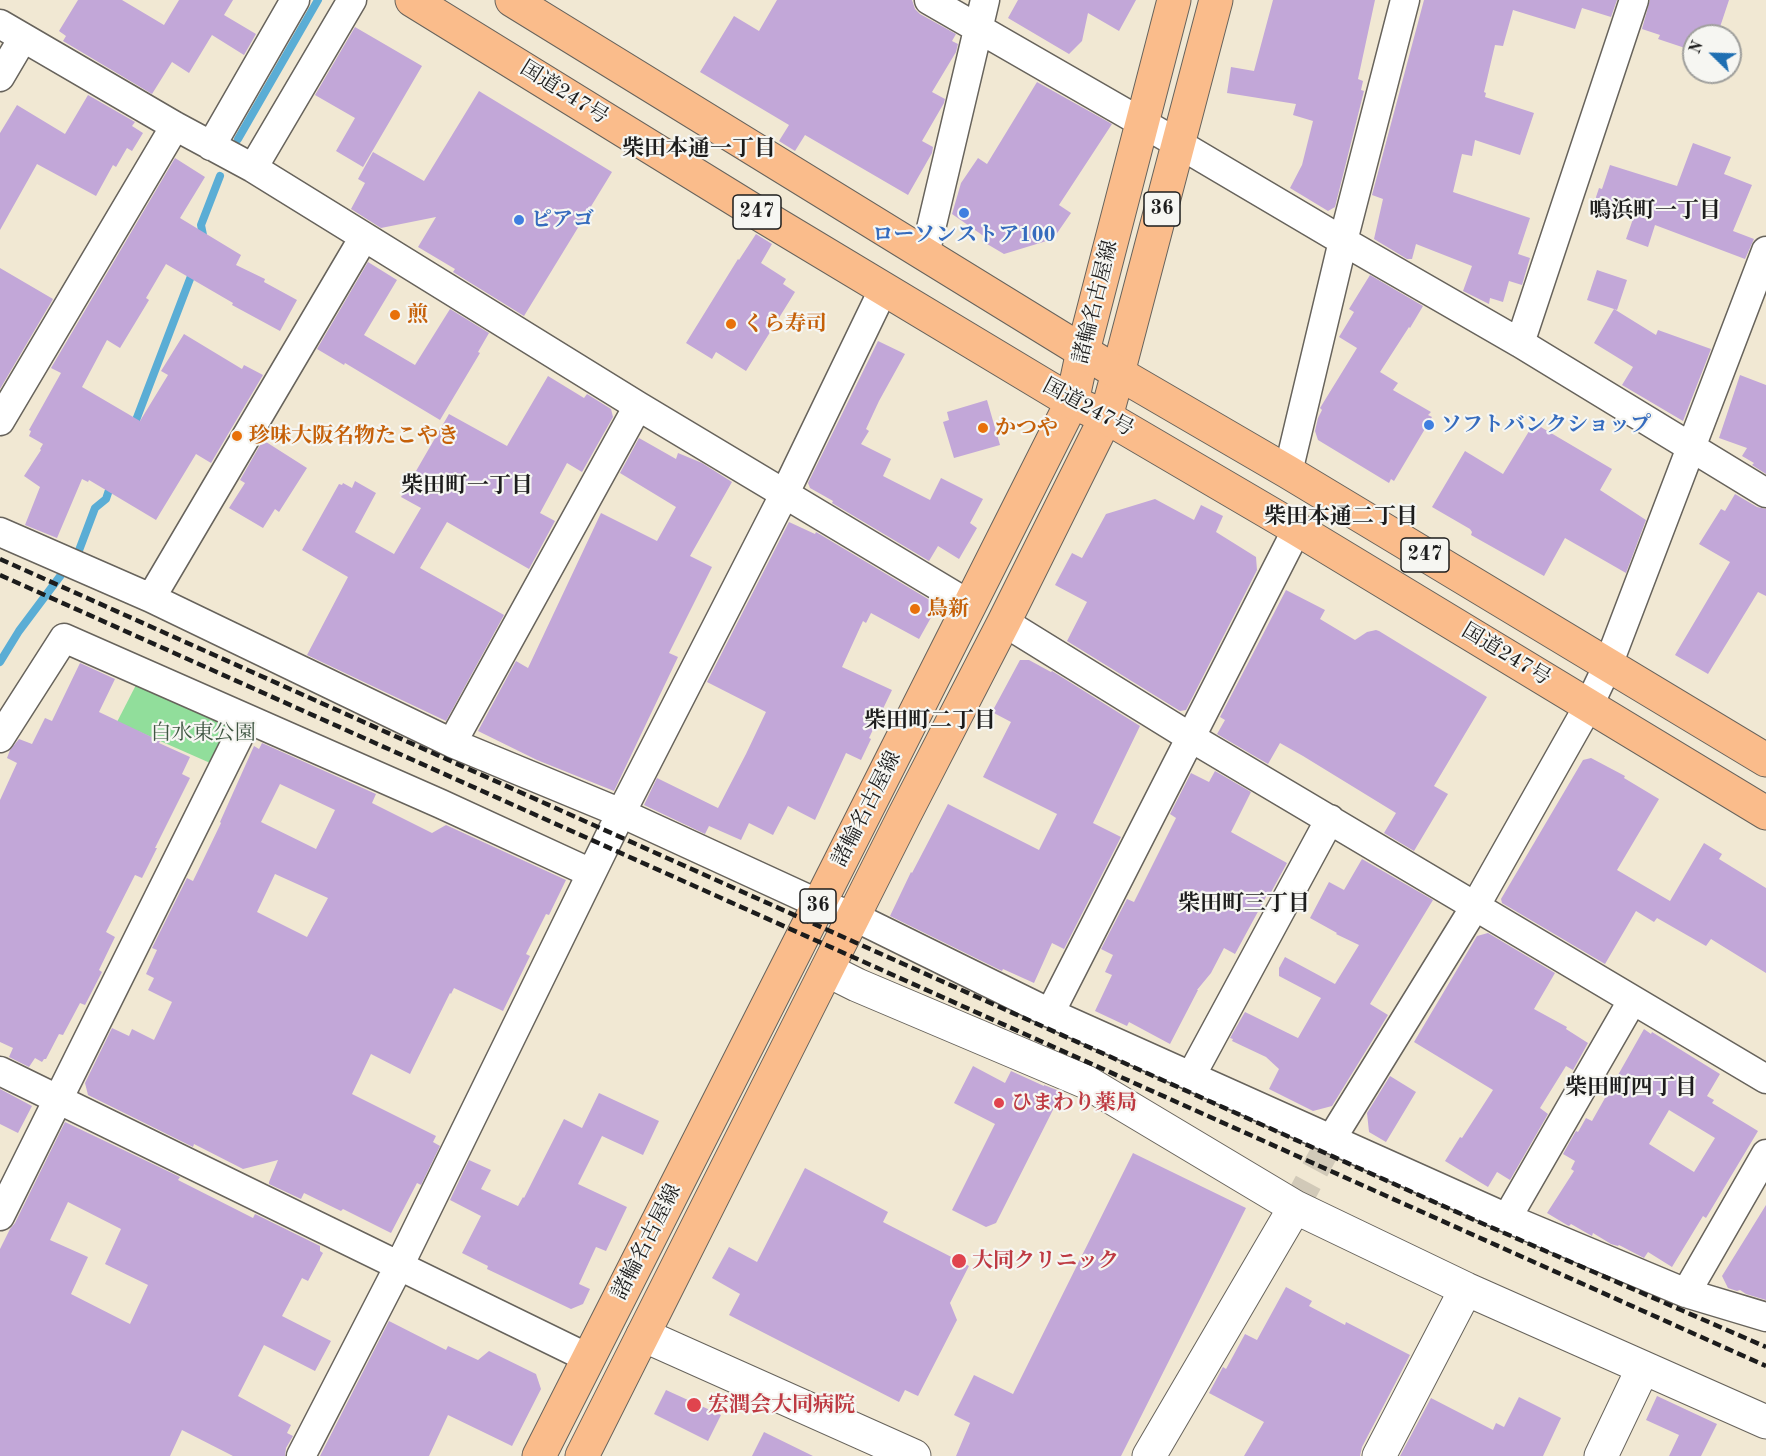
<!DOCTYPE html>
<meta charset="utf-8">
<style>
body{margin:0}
#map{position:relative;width:1766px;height:1456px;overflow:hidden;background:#f1e8d3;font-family:"Old Standard TT",serif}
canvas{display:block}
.north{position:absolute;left:1682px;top:24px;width:60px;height:60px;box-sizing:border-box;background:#f6f6f2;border:2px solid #9f9f9c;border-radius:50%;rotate:293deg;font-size:16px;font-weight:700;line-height:24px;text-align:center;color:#1c1c1c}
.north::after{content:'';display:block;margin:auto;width:21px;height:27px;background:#1f6fb2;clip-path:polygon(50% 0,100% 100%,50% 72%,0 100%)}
</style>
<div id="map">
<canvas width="1766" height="1456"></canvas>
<div class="north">N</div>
</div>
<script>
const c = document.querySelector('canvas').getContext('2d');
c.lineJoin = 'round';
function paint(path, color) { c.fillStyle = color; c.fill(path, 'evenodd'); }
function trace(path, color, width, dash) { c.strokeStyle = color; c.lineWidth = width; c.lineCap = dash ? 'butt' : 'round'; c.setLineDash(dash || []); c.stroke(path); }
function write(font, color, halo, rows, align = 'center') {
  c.font = font + ' "Old Standard TT","Noto Serif JP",serif'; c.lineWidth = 4.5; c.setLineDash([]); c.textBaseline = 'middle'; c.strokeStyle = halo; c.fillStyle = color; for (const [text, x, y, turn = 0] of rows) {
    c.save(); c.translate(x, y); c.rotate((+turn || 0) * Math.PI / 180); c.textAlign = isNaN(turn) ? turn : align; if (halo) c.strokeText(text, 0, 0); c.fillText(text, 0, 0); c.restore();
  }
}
paint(new Path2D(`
 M148 682 236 729 217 766 117 722 137 683Z`), '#91de9b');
trace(new Path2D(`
 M238 139 318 0
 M204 240 201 225 220 176
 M133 428 193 271
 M75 557 78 553 95 508 106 499 111 484
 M0 662 19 631 67 567`), '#5aadd5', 8);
paint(new Path2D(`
 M78 0H122L164 25 179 0H233L224 15 256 34 244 55 212 35 189 73 172 62 152 94 63 41 66 36 59 31Z
 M777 0H912L915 9 920 14 956 34 952 41 958 44 956 52 932 92 945 99 944 103 922 141 933 147 932 153 908 195 805 135 795 151 779 141 789 125 700 72 734 16 759 31Z
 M1018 0H1136L1119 31 1088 13 1082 41 1069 54 1008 18Z
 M1273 0H1375L1358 79 1363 81 1361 90 1364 91 1335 207 1328 211 1290 188 1302 165 1313 121 1293 115 1296 104 1227 93 1231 67 1254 71Z
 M1424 0H1617L1611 17 1582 8 1575 29 1513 10 1503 46 1495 45 1484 92 1486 93 1485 97 1534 113 1520 155 1475 140 1472 156 1462 154 1453 192 1530 218 1518 254 1530 258 1522 285 1509 281 1503 302 1490 298 1489 304 1463 291 1472 266 1416 244 1412 259H1407L1374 239 1383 199 1372 195Z
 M1650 0H1729L1717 36H1694V51L1658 39 1660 35 1642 29Z
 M355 27 422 66 363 167 336 151 355 118 315 95Z
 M1037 82 1112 124 1059 205 1071 213 1053 239 1004 254 982 241 985 237 952 214 961 183 978 158 987 164Z
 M479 91 612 172 524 316 453 272 455 269 418 247 436 217 381 228 351 209 365 183 358 179 373 152 424 181Z
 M88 95 135 122 132 126 143 133 132 151 127 148 116 167 113 165 96 196 37 164 0 230V133L17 105 65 134Z
 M1693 143 1731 157 1724 174 1752 185 1733 231 1754 239 1745 259 1655 225 1648 247 1626 239 1633 219 1593 206 1599 188 1602 189 1610 165 1677 186Z
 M175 158 205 177 180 218 241 255 236 265 265 279 264 282 297 300 280 331 232 305 233 303 166 264 146 298 149 300 120 348 107 340 82 387 140 421 168 375 161 371 184 334 242 369 244 365 263 375 211 463 196 454 156 520 89 480 88 482 82 479 57 538 25 525 40 487 24 476 41 450 40 449 43 444 29 436 31 431 29 430 61 373 51 368Z
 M756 234 772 244 761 263 786 279 783 284 795 292 746 371 716 352 712 359 686 343 738 259 739 260Z
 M368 262 397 280 364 335 415 365 450 309 489 333 478 352 480 353 440 420 345 363 344 365 317 349Z
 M0 268 53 299 0 389Z
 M1597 270 1627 280 1617 310 1587 300Z
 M1370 275 1423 306 1410 328 1409 327 1380 372 1398 383 1393 390 1431 412 1428 415 1432 417 1394 481 1391 479 1389 483 1318 440 1315 431 1318 418 1322 410 1320 408 1357 348 1339 337 1354 312 1349 309Z
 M1614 309 1656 335 1658 330 1711 349 1683 421 1622 385 1633 367 1594 343Z
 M878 341 905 354 879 401 866 429 869 431 861 444 891 459 883 476 930 500 941 478 983 499 970 523 977 528 959 559 938 546 929 561 832 503 833 501 810 488 808 483Z
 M1740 375 1766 385V474L1752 465 1754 463 1742 456 1747 448 1719 438Z
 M548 376 584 398 587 394 611 409 613 417 582 472 567 463 540 513 555 521 529 569 447 522 420 568 504 615 446 721 307 655 348 577 302 550 339 484 342 485 343 483 352 488 355 481 376 493 355 532 394 554 421 508 401 497 449 414 507 446Z
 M987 400 1000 445 954 458 943 422 949 420 947 412Z
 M1534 423 1612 469 1600 490 1646 520 1626 573 1565 538 1544 576 1471 535 1472 532 1470 529 1432 507 1465 451 1503 474Z
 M639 438 676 459 678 453 702 463 732 482 690 556 712 567 669 653 678 657 614 791 537 760 478 731 516 661 528 668 601 513 657 541 676 507 620 473Z
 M263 440 307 468 279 512 275 509 263 528 229 508 245 483 240 480Z
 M1735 494 1757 507 1766 509V596L1758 592 1708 674 1675 655 1730 562 1699 544 1721 509 1725 511Z
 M1155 499 1194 520 1201 505 1223 516 1216 532 1256 557 1257 570 1186 710 1180 711 1067 641 1087 602 1055 585 1072 553 1082 558 1106 514Z
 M789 522 815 534 816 532 938 605 919 639 871 613 866 623 863 621 842 667 892 690 869 738 871 739 861 760 846 753 815 820 788 806 773 835 749 823 741 840 709 826 705 834 644 805 657 778 718 808 746 754 766 712 707 682Z
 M1286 590 1325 610 1320 619 1355 640 1367 632 1376 630 1379 631 1487 697 1434 786 1448 794 1414 851 1384 833 1396 813 1303 756 1280 743 1268 764 1217 734 1225 720 1220 717Z
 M1020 660H1029L1051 672 1052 671 1140 726 1093 823 1121 837 1064 949 1052 943 1034 983 1003 969 1002 971 890 916 911 872 912 873 948 804 1039 850 1057 814 983 777 1011 722 992 712Z
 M80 663 115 679 99 712 160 741 159 743 190 757 182 774 190 778 155 848H157L142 878 135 875 106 932 115 937 99 970 102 972 85 1005 80 1003 63 1035 59 1034 46 1059H44L42 1062 35 1058 29 1067 9 1057 13 1048 0 1042V800L17 763 7 758 10 750 19 739 32 744 45 718 52 721Z
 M262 743 376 794 372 803 432 833 446 825 566 880 549 915 546 914 526 954 530 956 503 1011 454 988 451 994 450 993 410 1074 371 1054 352 1094 436 1136 433 1142 440 1146 421 1185 417 1183 391 1233 343 1209 341 1211 304 1193 301 1199 269 1184V1182L278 1160 243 1169 194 1144 193 1147 88 1095 85 1083 112 1028 129 1036 132 1029 154 1040 172 1002 148 990 154 978 146 974 157 950 152 948 187 878 193 881 221 823 220 822 254 746 259 749ZM280 784 335 810 316 849 261 822ZM275 874 328 898 307 937 257 912Z
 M1591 758 1625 776 1624 778 1659 799 1617 870 1670 901 1704 843 1722 854 1719 859 1766 888V973L1711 939 1706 946 1657 918 1654 922 1636 911 1605 964 1502 903 1501 899 1583 760Z
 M1215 771 1251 792 1231 832 1287 863 1269 896 1267 895 1235 954 1224 948 1211 973 1197 990H1198L1170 1044 1129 1022 1127 1026 1095 1011 1112 975 1105 972 1113 955 1101 949 1127 899 1134 902 1176 818 1170 814 1191 773 1209 782Z
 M1362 859 1433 900 1370 1004 1388 1015 1332 1106 1313 1111 1269 1089 1279 1069 1266 1057 1232 1041 1233 1039 1230 1038 1245 1012 1298 1038 1321 998 1279 976V968L1285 957 1335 984 1359 945 1336 934 1337 933 1310 918 1329 882 1344 890Z
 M1488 933 1555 973 1534 1009 1567 1027 1566 1029 1588 1043 1573 1070 1566 1066 1540 1108 1548 1114 1510 1180 1497 1172 1488 1187 1445 1161 1460 1137 1462 1138 1493 1090 1414 1042 1477 936Z
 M1644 1029 1651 1034 1652 1032 1720 1074 1707 1096 1714 1100 1712 1103 1758 1131 1706 1218 1703 1216 1672 1267 1648 1252 1644 1258 1619 1245 1618 1246 1611 1244 1593 1233 1592 1236 1571 1224 1569 1226 1567 1225 1547 1213 1574 1171 1571 1169 1575 1161 1563 1154 1576 1131 1578 1132 1586 1118 1592 1121ZM1669 1110 1715 1138 1694 1172 1649 1144Z
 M973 1066 1005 1083 1011 1071 1044 1086V1085L1062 1092 996 1223 986 1227 952 1210 995 1124 954 1103Z
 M1390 1076 1416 1092 1386 1142 1369 1132 1367 1113Z
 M0 1089 32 1106 18 1133 0 1124Z
 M599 1093 659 1121 643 1155 602 1136 578 1184 627 1207 606 1251 596 1247 579 1284 590 1289 583 1304 571 1309 487 1269 488 1266 462 1253 481 1216 450 1200 469 1160 491 1170 481 1189 518 1206 523 1197 524 1198 564 1119 582 1128Z
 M65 1122 180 1177 178 1180 253 1218 255 1214 320 1246V1251L323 1253 308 1281 302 1278 282 1316 331 1341 315 1371 264 1345 238 1396 291 1425 287 1433 293 1436 286 1448 285 1456H233L182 1430 170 1456H0V1249L10 1229 15 1223ZM68 1202 121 1229 105 1264 148 1285 130 1324 71 1294 88 1257 50 1240Z
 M1133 1153 1246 1208 1121 1456H956L970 1423 954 1415 974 1375 1013 1394Z
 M805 1168 888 1212 883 1222 969 1266 950 1303 957 1320 918 1396 905 1390 899 1402 729 1315 740 1294 712 1278 729 1247 757 1262Z
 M1766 1205V1300L1746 1294 1740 1290 1737 1291 1728 1288 1722 1276Z
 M1286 1287 1312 1301 1309 1306 1345 1325 1346 1322 1410 1355 1362 1447 1360 1456H1244L1264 1422 1209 1393 1223 1367 1226 1369 1245 1334 1257 1340Z
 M389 1321 446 1350 448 1346 478 1360 489 1351 536 1374 541 1389 512 1446 448 1415 429 1456H320Z
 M666 1390 721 1415 708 1441 654 1414Z
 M1657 1396 1717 1424 1701 1456H1669L1679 1435 1646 1420Z
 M1519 1397 1561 1418 1543 1456H1400L1431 1398 1493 1430 1496 1423 1504 1427Z
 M764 1432 813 1456H752Z`), '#c2a7d8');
trace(new Path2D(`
 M1295 1207 1332 1138`), '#d1c9b8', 28, [28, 14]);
const minor = new Path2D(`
 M929 0 1179 144 1343 241 1520 343 1766 493
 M0 24 175 126 253 168 638 406 970 605
 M0 77 23 38
 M211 146 295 0
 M253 168 352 0
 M925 254 985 0
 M1520 343 1634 0
 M0 421 175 126
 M1288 472 1343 241 1405 0
 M0 532 151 598 452 743 621 813 819 904 853 916 1050 1013 1507 1218 1686 1293 1766 1317
 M151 598 364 237
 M1004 622 1190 737 1766 1079
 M0 738 64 638 441 804 591 873
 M452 743 638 406
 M1050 1013 1297 529
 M0 1071 588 1358
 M1191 1076 1330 819
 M1332 1138 1476 905 1589 705 1608 665 1766 251
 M0 1216 247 720
 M1507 1218 1632 1001
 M1686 1293 1766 1154
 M301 1456 399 1266 621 813 785 493 884 288`);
const tertiary = new Path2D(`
 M827 970 857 985 1086 1082 1295 1207 1466 1289 1766 1422
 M643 1335 914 1456
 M1149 1456 1295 1207
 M1379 1456 1466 1289
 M1601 1456 1643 1368`);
const primary = new Path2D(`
 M539 1456 819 904 1072 402 1083 351 1174 0
 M582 1456 905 814 1004 622 1106 417 1118 373 1216 0`);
const trunk = new Path2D(`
 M412 0 751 209 1072 402 1106 417 1297 529 1766 813
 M512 0 1118 373 1288 472 1766 760`);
trace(minor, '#67635c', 31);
trace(tertiary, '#67635c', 35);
trace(primary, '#67635c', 35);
trace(trunk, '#67635c', 35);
trace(minor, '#fff', 28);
trace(tertiary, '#fff', 33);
trace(primary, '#fabc8b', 33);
trace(trunk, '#fabc8b', 33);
trace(new Path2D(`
 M0 559 1479 1222 1766 1347
 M0 575 1766 1366`), '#1c1c1c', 4.5, [9, 4.5]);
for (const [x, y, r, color] of [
 [964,213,6,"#3f7fe0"],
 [519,220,6,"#3f7fe0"],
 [395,315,6,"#e8710a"],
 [731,324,6,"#e8710a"],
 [1429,425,6,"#3f7fe0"],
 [983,428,6,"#e8710a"],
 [237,436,6,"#e8710a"],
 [915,609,6,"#e8710a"],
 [999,1103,6,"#e0444e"],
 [959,1261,8,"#e0444e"],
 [694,1405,8,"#e0444e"]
]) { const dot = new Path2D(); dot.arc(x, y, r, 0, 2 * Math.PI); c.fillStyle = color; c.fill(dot); trace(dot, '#f6f6f2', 2); }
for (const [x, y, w] of [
 [1162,209,36],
 [757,212,48],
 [1425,555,48],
 [818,906,36]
]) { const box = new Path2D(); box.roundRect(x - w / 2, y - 17, w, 34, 4.5); c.fillStyle = '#f6f6f2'; c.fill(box); trace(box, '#1c1c1c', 1.5); }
write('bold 20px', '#1c1c1c', null, [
 ["36",1162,209],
 ["247",757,212],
 ["247",1425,555],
 ["36",818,906]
]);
write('21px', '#1c1c1c', '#f6f6f2', [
 ["国道247号",564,93,32],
 ["諸輪名古屋線",1096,302,-76],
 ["国道247号",1088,408,28],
 ["国道247号",1506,655,31],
 ["諸輪名古屋線",867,809,-63],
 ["諸輪名古屋線",647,1242,-63]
]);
write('bold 21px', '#366cbe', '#f6f6f2', [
 ["ピアゴ",531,220],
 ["ローソンストア100",964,235,"center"],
 ["ソフトバンクショップ",1441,425]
], 'left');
write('bold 21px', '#c56008', '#f6f6f2', [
 ["煎",407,315],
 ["くら寿司",743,324],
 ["かつや",995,428],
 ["珍味大阪名物たこやき",249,436],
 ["鳥新",927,609]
], 'left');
write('21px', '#3f5642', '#f6f6f2', [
 ["白水東公園",203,733]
]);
write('bold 21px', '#be3a42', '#f6f6f2', [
 ["ひまわり薬局",1011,1103],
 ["大同クリニック",972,1261],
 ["宏潤会大同病院",708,1405]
], 'left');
write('bold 22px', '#1c1c1c', '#f6f6f2', [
 ["柴田本通一丁目",699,149],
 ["鳴浜町一丁目",1655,211],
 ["柴田町一丁目",467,486],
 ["柴田本通二丁目",1341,517],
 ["柴田町二丁目",930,721],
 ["柴田町三丁目",1244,904],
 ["柴田町四丁目",1631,1088]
]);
</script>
